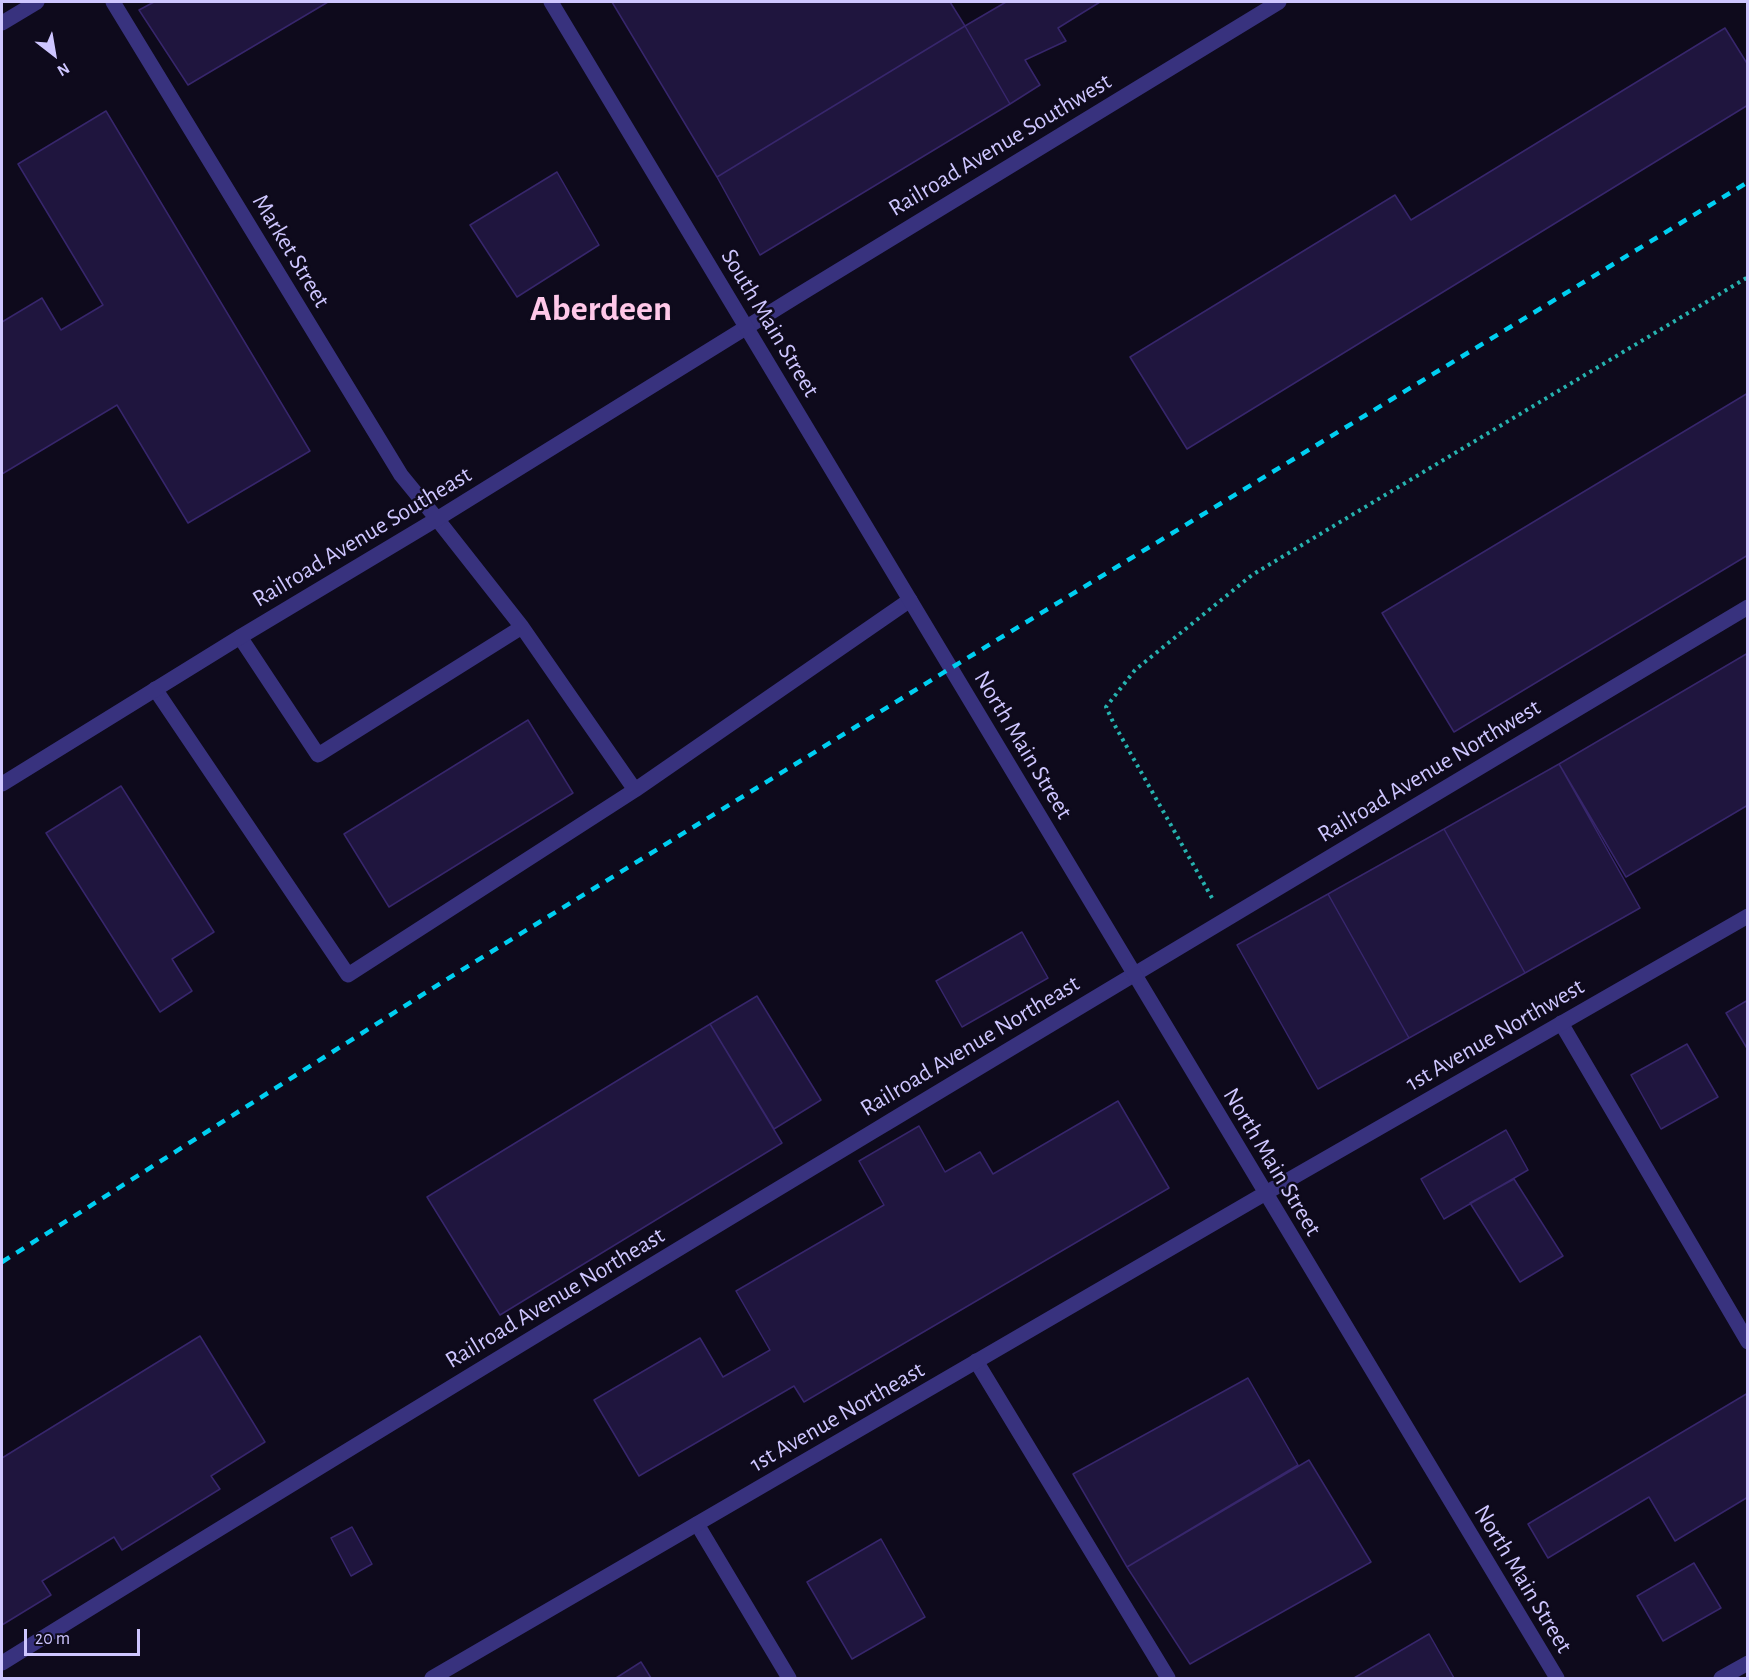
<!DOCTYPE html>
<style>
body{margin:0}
#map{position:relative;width:1749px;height:1680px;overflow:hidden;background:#0e0a1c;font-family:"Alegreya Sans",sans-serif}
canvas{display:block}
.frame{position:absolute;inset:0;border:3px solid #cec6ff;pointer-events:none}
.north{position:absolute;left:24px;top:24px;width:60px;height:60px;-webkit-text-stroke:4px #0e0a1c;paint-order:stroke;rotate:149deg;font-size:16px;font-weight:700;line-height:24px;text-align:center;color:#cec6ff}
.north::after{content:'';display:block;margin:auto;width:21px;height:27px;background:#cec6ff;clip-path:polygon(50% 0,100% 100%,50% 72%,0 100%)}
.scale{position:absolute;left:24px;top:1629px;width:116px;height:27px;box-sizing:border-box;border:3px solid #cec6ff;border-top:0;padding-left:8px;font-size:18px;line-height:21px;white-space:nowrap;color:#cec6ff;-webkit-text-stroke:4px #0e0a1c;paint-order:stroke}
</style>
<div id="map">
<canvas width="1749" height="1680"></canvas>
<div class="frame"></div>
<div class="north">N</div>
<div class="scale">20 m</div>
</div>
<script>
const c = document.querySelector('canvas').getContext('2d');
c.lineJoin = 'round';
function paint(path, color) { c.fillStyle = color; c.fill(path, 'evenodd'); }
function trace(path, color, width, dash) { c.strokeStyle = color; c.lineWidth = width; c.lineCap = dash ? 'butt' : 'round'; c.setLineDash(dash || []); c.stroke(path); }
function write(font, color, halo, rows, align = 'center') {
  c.font = font + ' "Alegreya Sans",sans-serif'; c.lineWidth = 5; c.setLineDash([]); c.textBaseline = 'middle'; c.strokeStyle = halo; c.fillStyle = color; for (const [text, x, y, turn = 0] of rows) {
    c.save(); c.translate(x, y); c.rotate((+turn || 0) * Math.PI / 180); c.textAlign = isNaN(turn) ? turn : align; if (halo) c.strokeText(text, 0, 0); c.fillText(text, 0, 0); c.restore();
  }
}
const building = new Path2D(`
 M154 2H328L188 85 139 10Z
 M612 2H950L965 26 717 177Z
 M1006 2H1100L1058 28 1066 41 1025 60 1040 85 1010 104 965 26Z
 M965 26 1010 104 760 255 717 177Z
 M1725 28 1748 65V105L1187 449 1130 357 1395 195 1411 220Z
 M106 111 310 451 188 523 117 405 2 474V322L42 298 61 330 103 305 18 164Z
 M557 172 599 245 517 297 470 225Z
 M1748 393V555L1454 732 1382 613Z
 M1748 653V805L1626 877 1559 764Z
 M528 720 573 793 389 907 344 834Z
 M1559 764 1640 908 1525 973 1444 829Z
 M121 786 214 932 172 959 192 991 160 1012 46 833Z
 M1444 829 1525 973 1409 1038 1328 894Z
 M1328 894 1409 1038 1318 1089 1237 945Z
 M1022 932 1048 978 962 1027 936 981Z
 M757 996 821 1100 774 1129 710 1024Z
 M1748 1000V1050L1726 1013Z
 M710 1024 782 1143 500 1315 427 1197Z
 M1687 1044 1718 1097 1661 1129 1631 1075Z
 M1118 1101 1169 1188 804 1402 794 1386 639 1476 594 1400 700 1338 723 1377 770 1350 736 1291 884 1205 859 1161 919 1126 945 1172 980 1152 993 1174Z
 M1506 1130 1528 1170 1444 1219 1421 1179Z
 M1514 1179 1563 1256 1520 1282 1470 1203Z
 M200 1336 265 1442 211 1476 220 1489 122 1550 114 1537 42 1581 51 1595 2 1625V1458Z
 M1248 1378 1298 1465 1127 1567 1073 1474Z
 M1748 1393V1497L1675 1541 1649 1497 1548 1558 1528 1524Z
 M1309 1460 1371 1562 1190 1664 1127 1567Z
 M352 1527 372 1564 351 1576 331 1538Z
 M881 1539 925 1617 852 1659 807 1582Z
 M1694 1563 1721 1608 1663 1641 1637 1596Z
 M1429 1634 1454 1678H1354Z
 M641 1662 651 1678H616Z`);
paint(building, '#1f153e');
trace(building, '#37266c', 1.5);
trace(new Path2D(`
 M1212 898 1114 724 1106 707 1135 670 1252 575 1748 277`), '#26b2af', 4, [3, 4.5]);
trace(new Path2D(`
 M437 519 522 627 635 790
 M240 637 318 755 522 627
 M155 689 348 975 635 790 910 600
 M1561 1023 1748 1342
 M976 1361 1168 1678`), '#38327e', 15);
trace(new Path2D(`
 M113 2 401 475 437 519
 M2 784 240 637 437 519 797 296 1279 2
 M1264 1194 1748 916
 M697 1524 789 1678
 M2 1663C580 1305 1164 956 1748 607
 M1721 1678 1748 1663`), '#38327e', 15);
trace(new Path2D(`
 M551 2 1557 1678
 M2 23 37 2
 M432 1678 1264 1194`), '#38327e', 15);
trace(new Path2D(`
 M2 1262 444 981 951 668 1748 182`), '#00cff1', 4.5, [9, 8]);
write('24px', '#cec6ff', '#0e0a1c', [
 ["Railroad Avenue Southwest",1000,145,-31],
 ["Market Street",291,251,59],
 ["South Main Street",770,323,59],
 ["Railroad Avenue Southeast",362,537,-31],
 ["North Main Street",1023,745,59],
 ["Railroad Avenue Northwest",1429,771,-31],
 ["1st Avenue Northwest",1495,1035,-30],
 ["Railroad Avenue Northeast",970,1046,-31],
 ["North Main Street",1272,1162,59],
 ["Railroad Avenue Northeast",555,1298,-31],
 ["1st Avenue Northeast",837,1417,-30],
 ["North Main Street",1523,1579,59]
]);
write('bold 36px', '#ffc8e9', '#0e0a1c', [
 ["Aberdeen",601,309]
]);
</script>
